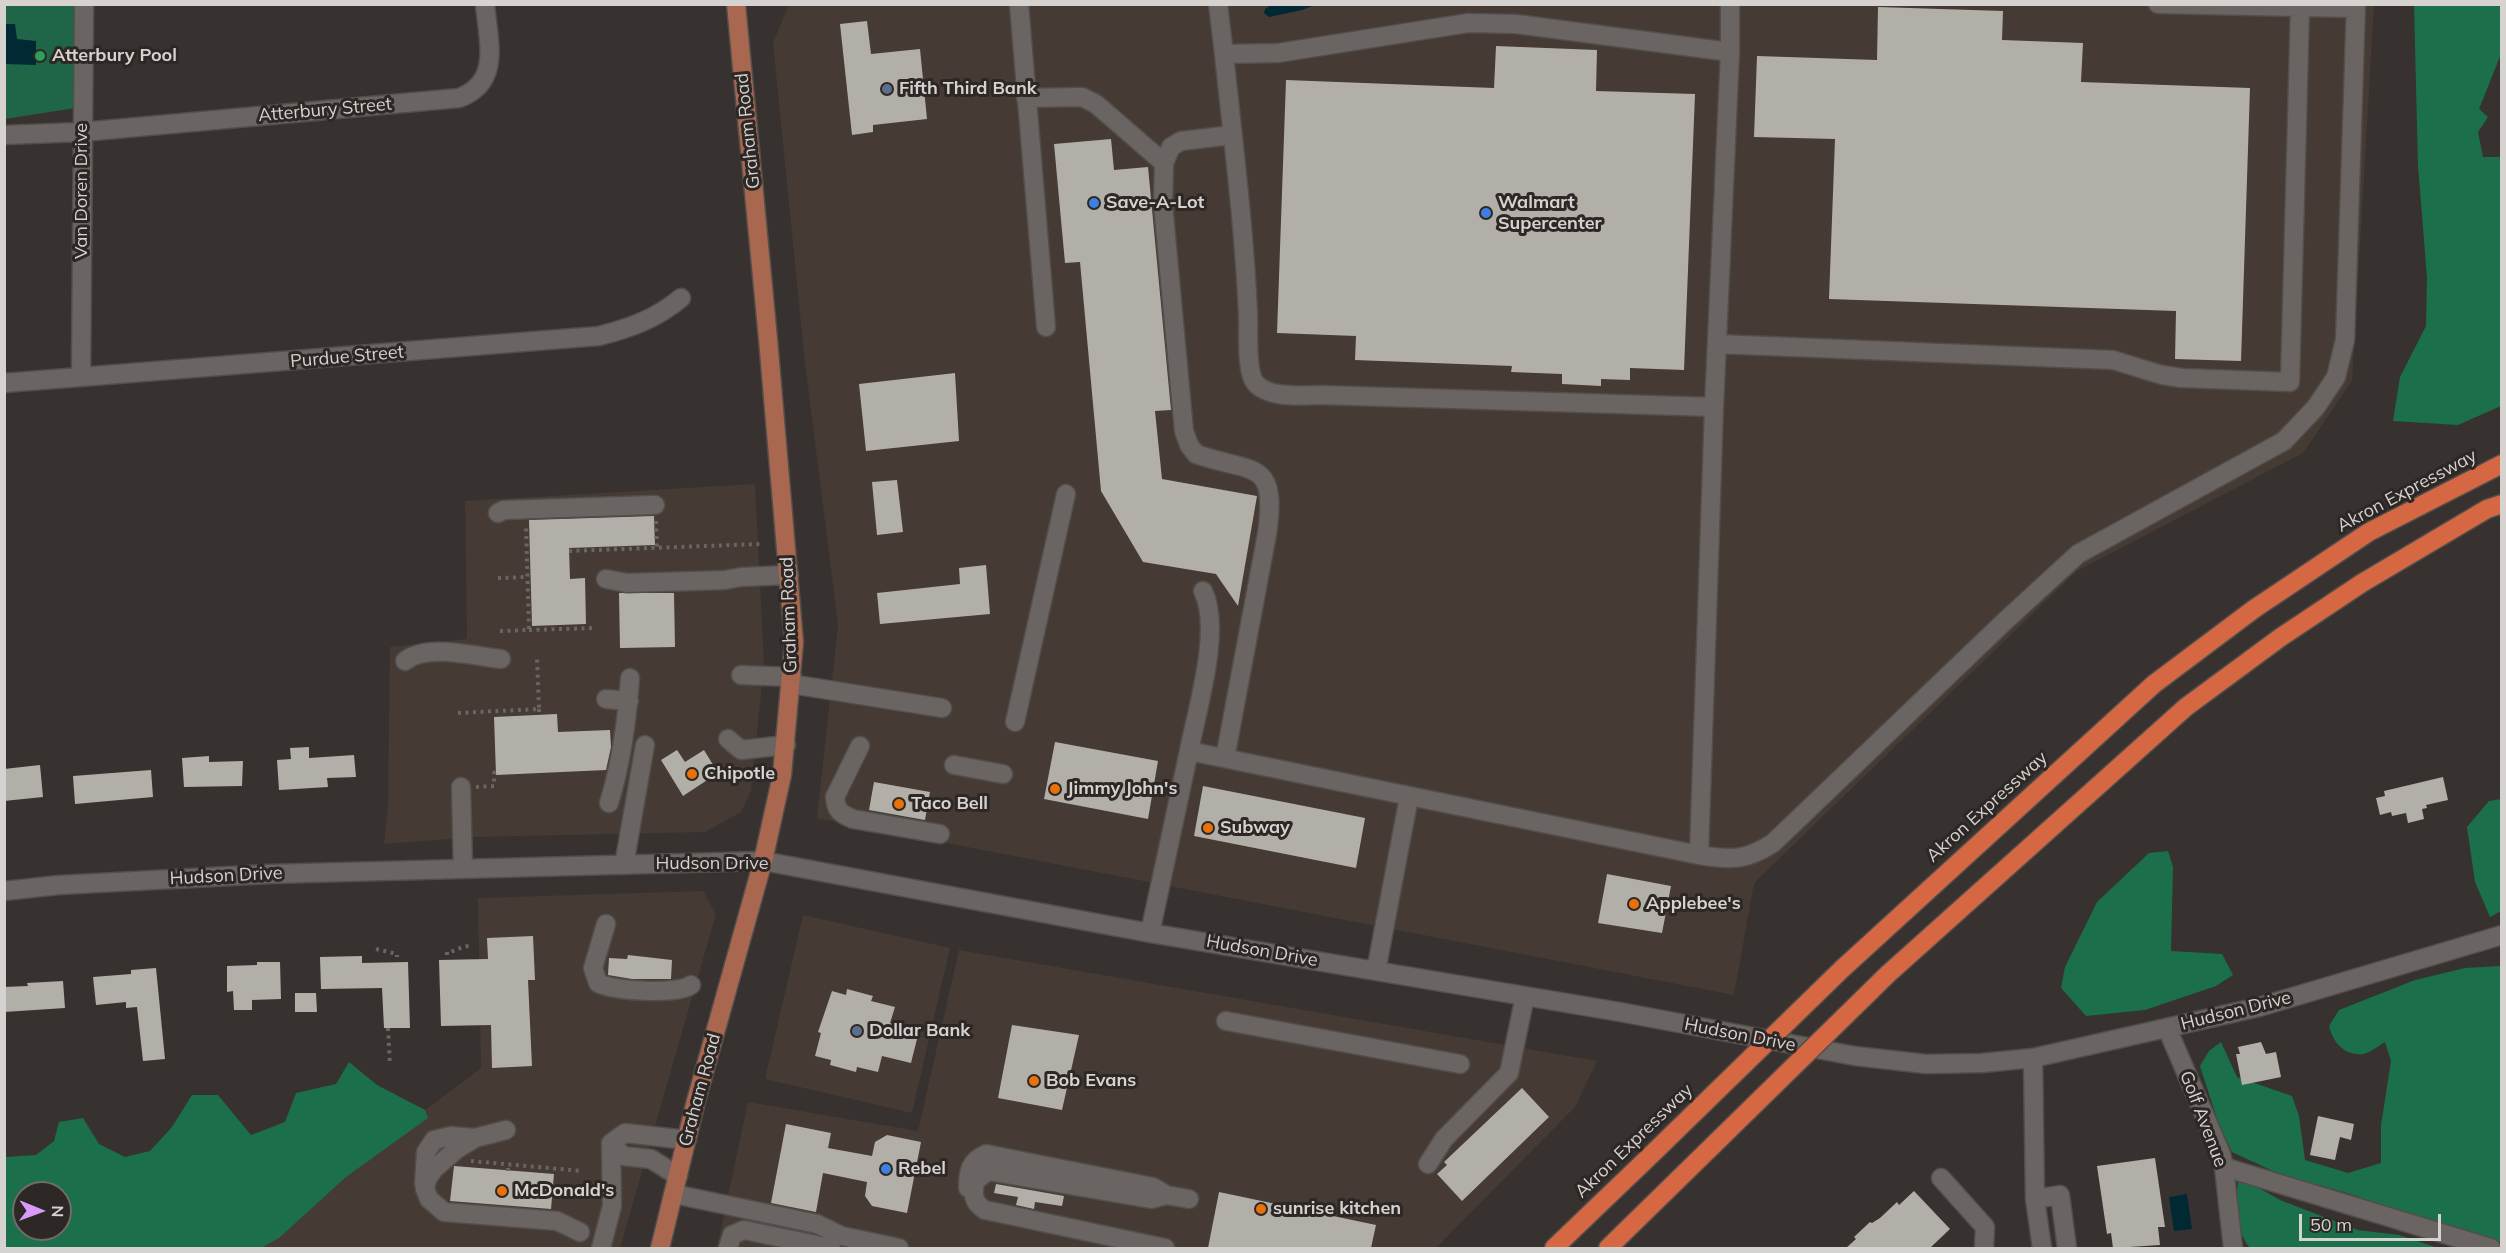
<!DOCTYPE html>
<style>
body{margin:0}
#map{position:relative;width:2506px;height:1253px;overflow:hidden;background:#37322f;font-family:Mulish,sans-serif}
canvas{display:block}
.frame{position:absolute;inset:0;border:6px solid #d6d2d0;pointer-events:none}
.north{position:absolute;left:12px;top:1181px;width:60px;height:60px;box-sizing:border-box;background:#2d2825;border:2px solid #716c69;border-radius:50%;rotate:91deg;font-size:16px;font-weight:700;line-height:24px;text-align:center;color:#d6d2d0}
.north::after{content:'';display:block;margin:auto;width:21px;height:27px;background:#d79bf9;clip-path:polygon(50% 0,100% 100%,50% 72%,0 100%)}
.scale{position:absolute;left:2299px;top:1214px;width:142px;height:27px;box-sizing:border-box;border:3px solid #d6d2d0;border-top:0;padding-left:8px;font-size:18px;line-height:21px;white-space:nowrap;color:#d6d2d0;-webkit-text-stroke:4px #2d2825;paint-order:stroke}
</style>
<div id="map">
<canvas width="2506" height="1253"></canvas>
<div class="frame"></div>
<div class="north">N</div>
<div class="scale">50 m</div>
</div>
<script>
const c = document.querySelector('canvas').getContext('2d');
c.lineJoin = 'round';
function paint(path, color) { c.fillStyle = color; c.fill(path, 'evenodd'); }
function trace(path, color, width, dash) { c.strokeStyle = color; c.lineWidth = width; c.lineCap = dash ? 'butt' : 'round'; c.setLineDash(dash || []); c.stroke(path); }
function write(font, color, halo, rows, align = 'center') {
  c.font = font + ' Mulish,sans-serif'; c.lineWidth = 6; c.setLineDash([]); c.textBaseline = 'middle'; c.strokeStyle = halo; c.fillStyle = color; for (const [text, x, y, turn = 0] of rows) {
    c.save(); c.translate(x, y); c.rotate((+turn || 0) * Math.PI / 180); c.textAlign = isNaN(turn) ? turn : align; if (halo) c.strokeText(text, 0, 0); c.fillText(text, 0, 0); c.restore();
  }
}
paint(new Path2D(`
 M789 4 2374 5 2352 381 2303 453 2077 571 1754 883 1734 995 817 818 838 625 805 363 773 43Z
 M755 484 764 665 751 791 741 812 705 832 473 837 384 844 388 807 390 647 467 639 465 501Z
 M703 891 716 914 620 1248H243L481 1068 478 898Z
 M803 915 950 948 912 1113 765 1079Z
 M959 950 1597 1061 1575 1107 1436 1248H717L748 1102 918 1131Z`), '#453a34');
paint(new Path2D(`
 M5 5H76L75 108 5 119Z`), '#1e6647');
paint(new Path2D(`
 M2414 5H2501V54L2479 109 2488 117 2478 132 2483 157H2501V406L2458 425 2393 421 2400 377 2426 326 2427 278 2418 166Z
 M2501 799V911L2490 917 2475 882 2467 827 2489 801Z
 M2168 851 2173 867 2171 951 2222 954 2233 975 2216 986 2145 1010 2086 1016 2061 988 2065 967 2097 902 2149 853Z
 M2501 966V1247L2347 1193 2277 1173 2232 1152 2217 1119 2200 1066 2209 1051 2221 1042 2237 1077 2292 1096 2299 1116 2305 1160 2348 1173 2381 1163V1125L2391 1061 2385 1042C2378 1046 2370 1053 2363 1054 2344 1056 2333 1042 2329 1026L2339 1010 2415 980 2465 968Z
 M349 1062 377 1085 425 1110 428 1118 346 1177 279 1238 261 1248H5V1157L36 1155 54 1141 59 1122 83 1118 99 1144 125 1157 150 1151 172 1127 192 1095H218L251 1135 285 1122 296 1093 336 1084ZM24 1193H60V1229H24Z
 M2238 1181 2252 1184 2280 1200 2358 1230 2399 1235 2438 1248H2250C2235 1230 2236 1203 2238 1181Z`), '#1b6f4b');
paint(new Path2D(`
 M1271 5V4L1315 5 1302 10 1269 17 1264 13 1265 9Z
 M5 24H15L17 39 36 41V65L5 64Z
 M2187 1194 2192 1229 2174 1231 2169 1197Z`), '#002933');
paint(new Path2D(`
 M1878 7 2003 11 2002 40 2083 43 2081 82 2250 88 2241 361 2175 359 2176 311 1829 299 1835 139 1754 137 1757 56 1877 60Z
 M867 21 871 54 920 49 927 119 873 125V132L852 135 840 24Z
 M1496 46 1597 50 1596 91 1695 94 1684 370 1630 368V380L1601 379V386L1562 384V374L1511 372 1512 366 1355 360 1356 336 1277 333 1286 80 1494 88Z
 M1111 139 1114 170 1148 167 1171 410 1155 411 1162 479 1257 496 1238 606 1216 574 1143 562 1101 491 1080 262 1065 263 1054 144Z
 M955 373 959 441 866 451 859 384Z
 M897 480 903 532 877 535 872 482Z
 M654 516 655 545 569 548 570 579 585 578 586 624 532 626 529 520Z
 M986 565 990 614 880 624 877 593 960 584 959 568Z
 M619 593H674L675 647 620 648Z
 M557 714 558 732 610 730 611 747 606 770 496 775 494 717Z
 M1055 742 1158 761 1148 819 1044 799Z
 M309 747V758L354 755 356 777 327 778 328 787 279 790 277 760 291 759 290 748Z
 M677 750 685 762 704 750 718 773 683 796 661 760Z
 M209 756V762L243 761 242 786 184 787 182 758Z
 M40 765 43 797 4 801V769Z
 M151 770 153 797 75 804 73 776Z
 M2443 777 2448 800 2426 805 2427 808 2422 809 2424 819 2408 823 2406 813 2392 816 2391 812 2380 815 2376 798 2385 796 2384 791Z
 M874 782 930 792 925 820 869 810Z
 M1203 786 1365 818 1356 868 1194 836Z
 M1607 874 1671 886 1662 933 1598 923Z
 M533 936 535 980H528L532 1066 492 1068 491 1025 441 1026 439 960 488 959 487 938Z
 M628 955 672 960 671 979H632L608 975 609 958 627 959Z
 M362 956V963L408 962 410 1028H384L382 988 321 989 320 957Z
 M257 962H280L281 999 252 1000V1010H234L233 991 227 992V966L257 965Z
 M156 968 165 1059 143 1061 137 1007 126 1008V1002L96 1005 93 977 131 974V970Z
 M63 981 65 1008 4 1012V987L28 986 27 983Z
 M847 989 873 996 871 1001 895 1007 890 1023 919 1031 911 1063 882 1056 878 1072 857 1067 856 1072 830 1065 831 1060 815 1056 821 1033 818 1032 832 991 846 995Z
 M295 993H316L317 1012H295Z
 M1012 1025 1079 1035 1062 1110 998 1098Z
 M2261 1042 2266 1054 2276 1052 2281 1077 2242 1085 2236 1054H2240L2238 1047Z
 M1522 1088 1549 1117 1462 1201 1437 1174 1447 1165 1444 1162Z
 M2318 1116 2354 1124 2351 1140 2340 1137 2335 1160 2310 1155Z
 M786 1124 831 1133 828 1148 872 1156 875 1142 887 1135 921 1142 907 1213 872 1206 865 1196 867 1182 823 1173 816 1212 771 1203Z
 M2155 1158 2165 1227H2158L2160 1245 2113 1248 2111 1233 2107 1234 2097 1166Z
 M454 1166 554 1174 551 1209 450 1201Z
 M996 1184 1064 1196 1062 1206 1035 1202 1034 1209 1016 1205 1018 1197 994 1193Z
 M1914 1191 1950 1229 1930 1248H1846L1856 1239 1854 1237 1870 1222 1872 1223 1880 1218 1897 1202 1899 1205Z
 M1219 1192 1376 1225 1371 1248H1208Z`), '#b2afa9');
const minor = new Path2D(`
 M1019 4 1046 327
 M1218 4 1224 54 1278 53 1468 23 1516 24 1730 52
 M2158 4 2300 7
 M1224 54C1233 140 1244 226 1248 313 1249 330 1245 372 1256 384 1271 399 1303 395 1322 395L1714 407
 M1026 98 1082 97 1096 104 1164 163
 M4 135 82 132 459 98C502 82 488 41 485 4
 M1717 344 2113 360 2162 375 2182 378 2290 382 2300 7 2356 8
 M81 377 84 4
 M4 383 599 336C630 328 656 319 681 298
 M498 513 504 510 655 505
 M606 579 627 583 725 580 741 577 789 575
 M405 661C426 643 474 656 501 659
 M741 675 792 677
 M791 684 942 708
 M606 699 629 701
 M1015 722 1066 494
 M728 739 741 750 786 745
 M860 746 835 797C836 811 841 814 853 819L940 834
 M1189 751C1197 709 1222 629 1203 591
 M1225 758 1267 534C1278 457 1252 474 1196 454L1189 445 1184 431 1163 204 1164 163 1171 147 1181 141 1232 135
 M954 765 1003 774
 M461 787 463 869
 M609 803C622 761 627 721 630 678
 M1699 855 1714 407 1730 52V4
 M624 865 645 745
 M4 891 59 885 269 874 763 861 1150 933 1620 1012 1855 1056 1926 1064 1982 1063 2033 1058 2259 1007 2502 935
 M606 924 593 968 598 983C614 991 677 995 691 985
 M1150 933 1189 751 1699 855C1730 860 1746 861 1773 843L2004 622 2078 554 2284 441 2316 407 2336 377 2345 340 2356 4
 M1376 971 1409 797
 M1226 1021 1460 1064
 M2167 1028 2221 1154 2224 1167 2233 1248
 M2033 1058 2035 1199 2042 1248
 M506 1130 475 1138 457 1149 434 1169 427 1179 425 1189 429 1199 444 1212 557 1221 580 1232
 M611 1143 625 1133 687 1140
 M611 1143 623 1156 651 1159 678 1176
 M1428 1164 1444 1139 1509 1073 1525 996
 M2224 1167 2491 1248
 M1941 1178 1985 1227 1984 1248
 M424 1184 426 1152 434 1140 451 1136 475 1138
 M968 1188C968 1171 970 1161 986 1154L1153 1187 1166 1195
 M674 1194 817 1224 842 1236 899 1248
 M2035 1199 2060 1195 2067 1248
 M601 1248 612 1206 611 1143
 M728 1248 732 1235 744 1230 831 1248
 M1165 1248 985 1210C972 1202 973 1194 975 1181L988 1171 1151 1199 1166 1195 1189 1199`);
const major = new Path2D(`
 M660 1248 696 1101 763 861 782 775 794 642 768 339 736 4`);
const highway = new Path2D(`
 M1842 969 2154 684 2254 609 2369 532 2502 464
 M1888 974 2186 707 2281 637 2362 583 2487 509 2502 504
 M1554 1248 1651 1155
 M1608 1248 1697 1161`);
trace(minor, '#524e4b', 21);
trace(major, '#524e4b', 21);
trace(highway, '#524e4b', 21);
trace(new Path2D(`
 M656 521 657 548
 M569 551 760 544
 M498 578 527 577
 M529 630 596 628
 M500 631 529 630 526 526
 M539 709V715
 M458 713 539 709 537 658
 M476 787 494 786V773L496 772
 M376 949 397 954V957
 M447 955V952C455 952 461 946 470 946
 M388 1028 390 1065
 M471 1161 582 1171
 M508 1171V1164`), '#696562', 4, [3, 4.5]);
trace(minor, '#6a6562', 18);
trace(major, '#aa674f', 18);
trace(highway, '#d56842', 18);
const highwayBridge = new Path2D(`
 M1651 1155 1842 969
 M1697 1161 1888 974`);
trace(highwayBridge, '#524e4b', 21, []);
trace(highwayBridge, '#d56842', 18);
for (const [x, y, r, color] of [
 [40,56,6,"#2e9e5b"],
 [887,89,6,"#5c6f8a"],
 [1094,203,6,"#3f7fe0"],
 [1486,213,6,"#3f7fe0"],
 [692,774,6,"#e8710a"],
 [1055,789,6,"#e8710a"],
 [899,804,6,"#e8710a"],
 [1208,828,6,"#e8710a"],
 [1634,904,6,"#e8710a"],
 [857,1031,6,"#5c6f8a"],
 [1034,1081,6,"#e8710a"],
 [886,1169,6,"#3f7fe0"],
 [502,1191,6,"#e8710a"],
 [1261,1209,6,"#e8710a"]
]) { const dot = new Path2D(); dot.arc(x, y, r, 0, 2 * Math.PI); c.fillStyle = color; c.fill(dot); trace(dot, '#2d2825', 2); }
write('bold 18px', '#d6d2d0', '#2d2825', [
 ["Atterbury Pool",52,56],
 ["Fifth Third Bank",899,89],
 ["Save-A-Lot",1106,203],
 ["Walmart",1498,203],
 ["Supercenter",1498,224],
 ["Chipotle",704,774],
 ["Jimmy John's",1067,789],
 ["Taco Bell",911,804],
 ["Subway",1220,828],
 ["Applebee's",1646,904],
 ["Dollar Bank",869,1031],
 ["Bob Evans",1046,1081],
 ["Rebel",898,1169],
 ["McDonald's",514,1191],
 ["sunrise kitchen",1273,1209]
], 'left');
write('18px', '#d6d2d0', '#2d2825', [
 ["Atterbury Street",325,110,-5],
 ["Graham Road",748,131,-96],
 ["Van Doren Drive",82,191,-90],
 ["Purdue Street",347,357,-5],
 ["Akron Expressway",2407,491,-28],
 ["Graham Road",789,615,-92],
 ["Akron Expressway",1987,807,-42],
 ["Hudson Drive",712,864],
 ["Hudson Drive",226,876,-3],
 ["Hudson Drive",1262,951,10],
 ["Hudson Drive",2236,1011,-14],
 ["Hudson Drive",1740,1035,11],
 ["Graham Road",700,1090,-75],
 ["Golf Avenue",2203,1119,69],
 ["Akron Expressway",1634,1141,-44]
]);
</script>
